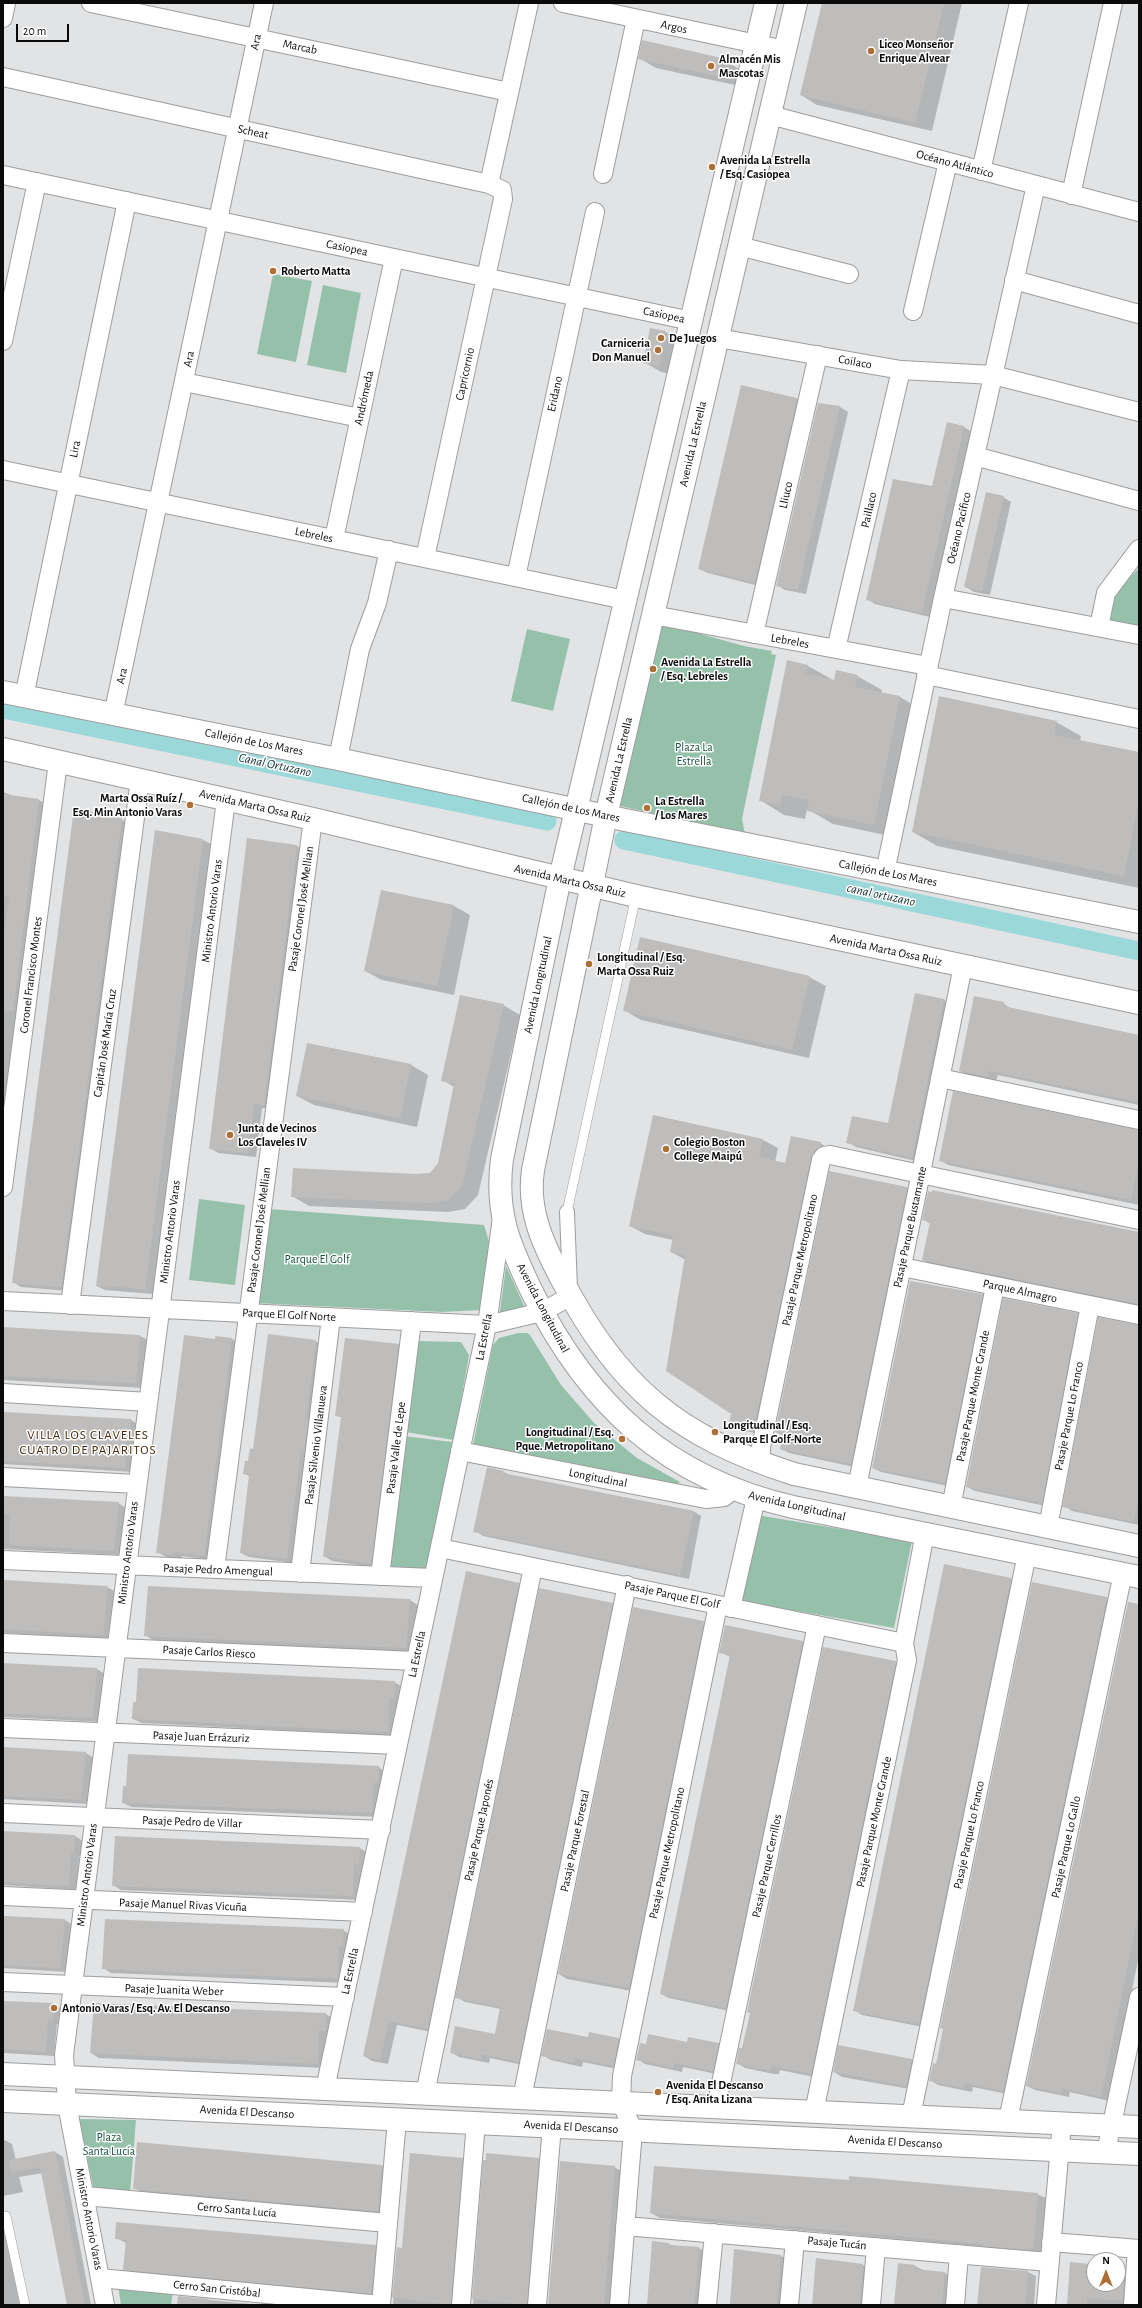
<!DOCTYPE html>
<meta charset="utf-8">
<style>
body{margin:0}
#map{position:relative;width:1142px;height:2308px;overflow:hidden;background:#e2e3e4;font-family:"Alegreya Sans",sans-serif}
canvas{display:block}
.frame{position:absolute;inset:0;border:4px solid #0b0b0c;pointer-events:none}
.north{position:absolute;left:1086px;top:2252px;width:40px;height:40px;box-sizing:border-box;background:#fff;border:1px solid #9d9d9e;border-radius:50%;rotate:0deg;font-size:11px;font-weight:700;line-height:16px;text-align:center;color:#0b0b0c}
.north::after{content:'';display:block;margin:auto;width:14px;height:18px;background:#ad6f34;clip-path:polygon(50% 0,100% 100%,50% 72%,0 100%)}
.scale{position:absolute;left:16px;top:24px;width:53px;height:18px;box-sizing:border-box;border:2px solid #0b0b0c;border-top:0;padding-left:5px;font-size:12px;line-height:14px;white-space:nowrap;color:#0b0b0c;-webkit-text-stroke:3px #fff;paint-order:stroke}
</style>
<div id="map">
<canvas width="1142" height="2308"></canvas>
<div class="frame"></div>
<div class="north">N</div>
<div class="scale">20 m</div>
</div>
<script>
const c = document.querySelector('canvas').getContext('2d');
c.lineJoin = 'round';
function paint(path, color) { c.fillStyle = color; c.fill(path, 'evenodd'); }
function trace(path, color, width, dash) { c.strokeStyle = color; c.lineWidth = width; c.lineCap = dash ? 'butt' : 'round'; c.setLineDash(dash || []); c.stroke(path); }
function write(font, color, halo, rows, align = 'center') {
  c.font = font + ' "Alegreya Sans",sans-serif'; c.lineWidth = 3; c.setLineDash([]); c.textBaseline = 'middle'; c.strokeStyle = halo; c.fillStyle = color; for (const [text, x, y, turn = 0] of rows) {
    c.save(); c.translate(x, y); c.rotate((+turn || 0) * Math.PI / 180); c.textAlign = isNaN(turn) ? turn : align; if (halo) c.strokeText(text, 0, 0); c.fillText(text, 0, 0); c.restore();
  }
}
paint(new Path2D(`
 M273 274 312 281 296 362 257 354Z
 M323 285 361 293 346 373 307 365Z
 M1139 568V629L1107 623 1113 595Z
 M661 623 744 646 772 651 771 654 776 655 742 819 745 834 620 806Z
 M527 629 570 639 553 711 511 701Z
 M199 1199 245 1205 235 1285 189 1280Z
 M269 1209 484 1225 490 1245 481 1310 442 1312 254 1303Z
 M506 1266 525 1308 514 1312H500Z
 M518 1333H527L530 1335 561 1385 595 1424 637 1458 680 1482 676 1485 473 1445 493 1345 499 1338Z
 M416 1341 461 1342 469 1355 454 1440 405 1432Z
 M404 1436 452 1442 429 1571 386 1570Z
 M757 1515 912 1541 894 1628 740 1601Z
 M79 2119 136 2120 130 2194 94 2190Z
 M118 2286 173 2291 171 2305H121Z`), '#95c1ab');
paint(new Path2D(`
 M823 3H962L932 131 817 105 801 95Z
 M643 42 722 59 739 69 735 85 656 68 639 58Z
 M666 332 682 341 675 375 661 372 644 362Z
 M742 387 797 399 805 404 763 587 708 573 699 569Z
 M822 404 840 407 848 412 806 594 785 590 777 585Z
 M948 424 964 427 972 432 930 617 875 604 867 599 933 488Z
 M1003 497 1011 502 990 595 974 592 966 587Z
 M787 662 808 666 833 680 857 676 882 690 881 694 900 697 924 711 899 838 833 824 807 809 805 819 784 815 760 800Z
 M1056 722 1081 736 1080 741 1139 753V888L937 846 913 832Z
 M3 792 16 797 39 800 47 805 3 1151Z
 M90 811 99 816 121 819 129 824 69 1291 21 1287 13 1282Z
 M248 839 297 846 305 851 272 1109 262 1108 256 1157 218 1153 210 1148Z
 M203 840 211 844 153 1294 105 1290 97 1286Z
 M454 906 470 915 454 995 382 980 365 971Z
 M809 977 826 986 809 1058 641 1020 624 1010Z
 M916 994 944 1000 952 1005 920 1162 856 1147 848 1142 889 1124Z
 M1003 1003 1011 1009 1139 1036V1105L998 1075 996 1081 968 1075 960 1071Z
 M503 1005 520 1015 478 1195 465 1209 448 1212 309 1206 292 1196 431 1174 439 1164 454 1087 443 1080Z
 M308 1044 411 1065 428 1075 417 1127 314 1105 297 1096Z
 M654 1116 763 1140 778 1148 775 1162 786 1164 820 1143 835 1152 825 1166 769 1436 745 1431 730 1422 732 1413 686 1260 671 1252 673 1240 645 1234 630 1226Z
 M1139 1131V1205L948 1165 940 1160Z
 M830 1172 907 1188 915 1193 859 1468 789 1453 781 1449 783 1436 776 1432Z
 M933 1191 1139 1233V1307L931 1265 923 1260 930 1224 923 1219Z
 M982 1295 991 1300 953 1487 881 1472 873 1468Z
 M1077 1314 1086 1319 1050 1507 975 1491 967 1487Z
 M1139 1326V1525L1072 1511 1064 1506Z
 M3 1328 140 1336 148 1340 144 1388 3 1380Z
 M216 1337 232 1339 240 1344 212 1560 182 1556V1559L166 1557 158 1552Z
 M315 1341 324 1346 295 1563 249 1557 241 1553 250 1477 244 1473 254 1450Z
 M398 1345 406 1349 379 1568 332 1561 324 1556 342 1418 336 1415Z
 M3 1413 131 1420 139 1425 133 1472 3 1464Z
 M504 1472 510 1475 693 1511 701 1516 689 1579 483 1536 475 1531Z
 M3 1497 118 1503 126 1508 122 1555 3 1549Z
 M945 1565 1011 1579 1019 1583 928 2028 862 2015 854 2010Z
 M3 1581 107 1587 116 1592 111 1639 3 1633Z
 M1033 1583 1107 1598 1115 1603 1012 2095 973 2087 972 2092 938 2085 930 2080 937 2065Z
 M519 1584 527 1589 436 2033 397 2025 388 2064 372 2061 364 2056Z
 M149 1587 410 1600 418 1605 414 1652 153 1640 145 1635Z
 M612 1604 621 1608 527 2066 490 2058 489 2063 459 2057 451 2052 495 2035 501 2009 465 2002 457 1997Z
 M1139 1605V1956L1109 2101 1070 2092 1069 2097 1035 2090 1027 2086Z
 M704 1622 712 1627 637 1992 567 1979 559 1974Z
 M803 1642 811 1647 734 2012 669 1998 661 1994 730 1657 720 1652Z
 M896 1662 904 1667 819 2078 780 2070 779 2074H774L745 2068 737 2063Z
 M3 1664 97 1669 105 1674 101 1722 3 1717Z
 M394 1682 403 1687 402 1703H397L396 1736 142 1723 133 1719Z
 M3 1748 86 1753 94 1758 89 1804 3 1799Z
 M378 1767 386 1772 380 1817 132 1807 123 1803Z
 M3 1832 75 1836 83 1841 82 1856H79L77 1890 3 1885Z
 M360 1848 368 1853 367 1868H362L361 1900 121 1890 113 1885Z
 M3 1916 65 1920 73 1925 68 1972 3 1968Z
 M343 1930 351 1935 346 1983 111 1973 103 1968Z
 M3 2002 54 2004 62 2009 61 2025 57 2024 54 2056 3 2053Z
 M95 2004 326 2014 334 2019V2035L327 2034 326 2068 99 2058 91 2053Z
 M589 2038 619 2039 627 2044 622 2070 583 2062 582 2067 551 2060 542 2055Z
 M688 2043 718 2044 726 2049 721 2075 683 2067 682 2072 645 2064 637 2059 647 2045Z
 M912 2060 920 2064 915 2090 842 2077 834 2072Z
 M3 2139 12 2144 16 2160 55 2152 63 2157 91 2305H68L43 2173 19 2177 23 2192 3 2196Z
 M462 2159 470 2164 459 2305H393L397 2248 403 2249Z
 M538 2159 547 2164 535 2305H473L484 2161Z
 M382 2166 390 2170 386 2215 143 2193 134 2188Z
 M614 2167 623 2172 612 2305H549Z
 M1037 2194 1046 2198 1041 2252H1038V2254L992 2250 987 2247 660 2218 651 2213Z
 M3 2215 21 2305H3Z
 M116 2238 375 2246 383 2251 379 2298 132 2274 124 2269 126 2243Z
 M669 2244 674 2246 699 2248 707 2253 703 2305H647Z
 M735 2250 781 2256 789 2260 786 2305H730Z
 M1071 2263 1094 2267V2284H1118V2271H1125L1133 2276 1131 2305H1068Z
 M863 2265 871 2270 868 2305H813Z
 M915 2266 923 2270 945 2273 953 2278 951 2305H895Z
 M1028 2272 1036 2276 1034 2305H978Z
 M179 2297 261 2305H178Z`), '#0003');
trace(new Path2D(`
 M3 709 547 821
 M624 840 1139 951`), '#9bd8d9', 19);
paint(new Path2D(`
 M822 3H944L915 123 800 95Z
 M642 40 722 58 718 76 638 59Z
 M650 328 666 331 659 366 643 363Z
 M741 385 797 398 755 583 698 569Z
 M818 403 840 406 798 590 776 586Z
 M947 422 964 426 922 613 866 600 893 479 932 486Z
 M986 492 1004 496 982 591 964 587Z
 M787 660 808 665 806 674 834 680 836 670 858 675 855 687 900 696 874 825 807 811 809 800 782 795 780 805 759 801Z
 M939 696 1057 721 1054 735 1139 752V799L1124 876 912 832Z
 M3 794 39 799 13 1011H3V946L9 897 3 896Z
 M74 808 91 810 90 814 122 818 61 1287 12 1283Z
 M155 830 203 839 145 1290 113 1286V1288L96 1286Z
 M247 838 297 845 264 1105 254 1104 248 1153 209 1149Z
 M381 890 454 905 437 986 364 971Z
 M640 937 810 976 792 1050 623 1011Z
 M915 993 944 999 912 1158 846 1143 852 1116 888 1123Z
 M460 995 504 1004 462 1186 448 1200 430 1203 291 1197 293 1168 416 1174 430 1173 438 1163 454 1084 441 1081Z
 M974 996 1004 1002 1003 1006 1139 1035V1102L989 1071 988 1077 959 1071Z
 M307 1043 411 1064 400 1118 296 1096Z
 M953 1091 1139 1130V1161L1131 1200 939 1161Z
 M653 1115 763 1139 759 1157 785 1163 791 1136 821 1142 820 1147 811 1158 754 1428 729 1423 731 1414 666 1371 685 1255 670 1252 673 1236 629 1226Z
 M829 1171 907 1187 851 1464 780 1449 783 1434 775 1432Z
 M932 1190 1139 1232V1304L922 1260 930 1222 922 1220 928 1191 932 1192Z
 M910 1281 983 1294 945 1483 872 1468Z
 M1003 1298 1078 1313 1042 1503 966 1487Z
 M1098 1317 1139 1325V1497L1134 1522 1062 1507Z
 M3 1327 140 1335 136 1383 3 1376Z
 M268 1334 316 1340 306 1418 308 1419 304 1452 301 1451 287 1559 240 1553 249 1475 243 1474 245 1461H248L250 1448 253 1449Z
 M184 1335 215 1339V1336L232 1338 204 1556 174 1552V1555L156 1553Z
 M345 1338 399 1344 371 1564 323 1556 341 1417 335 1416Z
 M3 1412 131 1419 130 1436H127L125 1468 3 1461Z
 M487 1467 504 1471 503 1473 694 1511 680 1575 473 1532Z
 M3 1496 119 1502 114 1551 9 1545 10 1514 3 1513Z
 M944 1564 1011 1578 919 2024 853 2011Z
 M466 1571 519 1583 428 2029 389 2021 380 2060 363 2056Z
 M3 1580 108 1586 103 1635 3 1629Z
 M1032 1582 1107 1597 1003 2091 964 2083 963 2088 929 2081 933 2063 936 2064 943 2029 940 2028Z
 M148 1586 410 1599 406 1648 144 1636Z
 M539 1588 613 1603 519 2062 482 2054 481 2059 450 2053 455 2026 495 2034 500 2007 455 1998Z
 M1128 1602 1139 1604V1910L1101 2097 1062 2088 1061 2093 1026 2086Z
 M633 1607 704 1621 629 1988 558 1974Z
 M725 1625 803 1641 726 2008 660 1994 730 1655 719 1653Z
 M823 1647 896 1661 811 2074 771 2066 770 2071 736 2064 739 2048H742L750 2013 747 2012Z
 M3 1663 97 1668 93 1718 3 1713Z
 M138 1668 395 1681 394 1699 389 1698 388 1732 132 1719 133 1702H136Z
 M3 1747 86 1752 81 1800 3 1796Z
 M128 1754 379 1766 378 1783H373L372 1813 122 1803 123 1786H126Z
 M3 1831 75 1835 74 1852H71L69 1886 3 1882Z
 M115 1836 360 1847 359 1864H354L353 1896 112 1886Z
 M3 1916 65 1919 60 1968 3 1965Z
 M105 1919 344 1929 343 1946H339L338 1979 102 1969Z
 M3 2001 54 2003 53 2021 48 2020 46 2052 3 2049Z
 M94 2003 326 2013V2031L319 2030 318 2064 90 2053Z
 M547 2029 588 2037 589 2032 619 2038 613 2066 575 2058 574 2063 541 2056Z
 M648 2034 687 2042 688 2037 719 2043 713 2071 674 2063 673 2068 636 2060 640 2043 646 2044Z
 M838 2045 912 2059 906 2086 833 2072Z
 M137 2142 382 2165 378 2211 133 2189Z
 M55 2151 64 2197 85 2305H67L40 2167 11 2173 9 2160Z
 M410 2153 463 2158 451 2305 392 2297 397 2247 402 2248Z
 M486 2153 539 2158 527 2305 472 2299 483 2160H486Z
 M560 2161 615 2166 604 2305H548Z
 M654 2166 849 2180V2176L1038 2193 1033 2248H1030V2250L983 2246V2244L650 2213Z
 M116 2222 376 2245 371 2294 123 2270 126 2240 115 2239Z
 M652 2241 669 2243V2245L699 2247 694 2305H647Z
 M734 2249 781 2255 777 2305H730Z
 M816 2258 863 2264 860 2305H812Z
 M1070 2262 1090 2264 1089 2284H1124L1123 2301 1087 2298V2305H1067Z
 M898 2263 915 2265V2269L945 2272 942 2305H894Z
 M981 2267 1028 2271 1025 2305H977Z
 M178 2296 209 2299 208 2305H177Z`), '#bebdbc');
const service = new Path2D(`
 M567 1212 636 896
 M6 2216 25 2305`);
const pedestrian = new Path2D(`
 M567 1212 570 1288`);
const minor = new Path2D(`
 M91 3 509 92
 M563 3 785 50
 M3 18 6 3
 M3 77 489 184 502 190 503 199 425 558
 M770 115 1139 212
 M981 171 1019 3
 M603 174 636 19
 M3 175 691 321
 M489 184 529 3
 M1071 195 1113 3
 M739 246 849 274
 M1014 280 1139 314
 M913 311 948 162
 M718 338 901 370 993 375 1139 412
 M3 341 37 182
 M184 382 360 418
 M975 456 1139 501
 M3 470 625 600
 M334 539 394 258
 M516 577 595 212
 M943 598 1139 635
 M653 615 928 666
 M1099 627 1106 593 1139 549
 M754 634 818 355
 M836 649 901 370
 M926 675 1139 719
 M24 697 127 201
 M113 715 264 3
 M338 759 360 649 377 603 389 550
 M885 872 943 598 1036 185
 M940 1078 1139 1120
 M3 1187 58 762
 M902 1267 1139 1315
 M3 1301 487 1325 542 1312 571 1296
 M70 1305 140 780
 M3 1393 148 1402
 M460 1451 706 1499 724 1497 733 1490
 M761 1463V1447L821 1160 824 1156 830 1155 1139 1220
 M3 1477 137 1484
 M857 1487 963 966
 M951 1507 995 1286
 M1048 1527 1090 1305
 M440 1548 904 1643
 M3 1560 433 1578
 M215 1569 313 819
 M300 1573 331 1317
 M380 1576 412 1321
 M731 1608 756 1498
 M3 1643 416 1661
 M3 1728 398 1745
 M3 1813 381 1830
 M3 1896 363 1912
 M3 1982 345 1997
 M325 2089 487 1325 502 1218
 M425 2094 533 1567
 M522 2098 627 1585
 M716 2107 817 1625
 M814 2112 907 1660 904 1643 925 1533
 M911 2116 1027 1554
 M1008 2120 1123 1573
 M1106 2152 1139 1997
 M85 2196 388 2223
 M625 2226 1049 2262
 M1051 2242 1139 2249
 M100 2278 381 2305
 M105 2305 67 2104 64 2055 226 800
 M381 2305 397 2119
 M461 2305 476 2122
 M537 2305 552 2126
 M619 2305 633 2130 621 2102 622 2076 718 1605
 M707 2305 714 2233
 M789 2305 795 2240
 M871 2305 876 2247
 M955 2305 959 2254
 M1046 2305 1062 2123
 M1133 2305 1137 2249`);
const tertiary = new Path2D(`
 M3 692 338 759 625 820 1139 922
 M3 749 313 819 636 896 1139 1003
 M3 2074 1139 2127
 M3 2101 1139 2154`);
const secondary = new Path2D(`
 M766 3 560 878 502 1159C495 1213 509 1244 532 1292 589 1406 667 1478 793 1507L1139 1577
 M796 3 606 816 533 1170C527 1210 543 1244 561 1278 619 1388 676 1436 794 1474L1139 1546`);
trace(service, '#9d9d9e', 10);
trace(pedestrian, '#9d9d9e', 16);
trace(minor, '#9d9d9e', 20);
trace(tertiary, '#9d9d9e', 24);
trace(secondary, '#9d9d9e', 24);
trace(service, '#fff', 9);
trace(pedestrian, '#fff', 14);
trace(minor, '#fff', 18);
trace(tertiary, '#fff', 22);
trace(secondary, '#fff', 22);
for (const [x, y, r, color] of [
 [871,51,4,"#ad6f34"],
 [711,66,4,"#ad6f34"],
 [712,167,4,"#ad6f34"],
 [273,271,4,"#ad6f34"],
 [661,338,4,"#ad6f34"],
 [658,350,4,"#ad6f34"],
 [653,669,4,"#ad6f34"],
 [190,805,4,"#ad6f34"],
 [647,808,4,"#ad6f34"],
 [589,964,4,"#ad6f34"],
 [230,1135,4,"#ad6f34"],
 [666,1149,4,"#ad6f34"],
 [715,1432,4,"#ad6f34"],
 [622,1439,4,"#ad6f34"],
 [54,2008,4,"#ad6f34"],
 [658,2092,4,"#ad6f34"]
]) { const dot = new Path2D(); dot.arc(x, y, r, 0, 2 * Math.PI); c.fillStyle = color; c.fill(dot); trace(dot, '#fff', 1.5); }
write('12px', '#0b0b0c', '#fff', [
 ["Argos",674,27,12],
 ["Ara",256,42,-78],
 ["Marcab",300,47,12],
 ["Scheat",253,132,12],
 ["Océano Atlántico",955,164,15],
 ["Casiopea",347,248,12],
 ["Casiopea",664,315,12],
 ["Ara",189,359,-78],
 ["Coilaco",855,362,10],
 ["Capricornio",465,374,-78],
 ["Eridano",555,394,-78],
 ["Andrómeda",364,398,-78],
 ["Avenida La Estrella",693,444,-77],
 ["Lira",75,449,-78],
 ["Lliuco",786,495,-77],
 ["Paillaco",869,510,-77],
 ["Océano Pacífico",959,528,-77],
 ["Lebreles",314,535,12],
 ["Lebreles",790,641,10],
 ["Ara",122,676,-78],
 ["Callejón de Los Mares",254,742,11],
 ["Avenida La Estrella",619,760,-77],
 ["Avenida Marta Ossa Ruiz",255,806,13],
 ["Callejón de Los Mares",571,808,12],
 ["Callejón de Los Mares",888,873,11],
 ["Avenida Marta Ossa Ruiz",570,881,13],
 ["Pasaje Coronel José Mellian",301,909,-82],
 ["Ministro Antorio Varas",212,911,-83],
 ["Avenida Marta Ossa Ruiz",886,950,12],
 ["Coronel Francisco Montes",31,975,-83],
 ["Avenida Longitudinal",538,985,-78],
 ["Capitán José María Cruz",105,1043,-82],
 ["Pasaje Parque Bustamante",910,1227,-78],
 ["Pasaje Coronel José Mellian",259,1230,-83],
 ["Ministro Antorio Varas",170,1232,-83],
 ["Pasaje Parque Metropolitano",800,1260,-78],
 ["Parque Almagro",1020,1291,12],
 ["Avenida Longitudinal",543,1308,62],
 ["Parque El Golf Norte",289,1315,3],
 ["La Estrella",484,1337,-79],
 ["Pasaje Parque Monte Grande",973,1396,-79],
 ["Pasaje Parque Lo Franco",1069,1416,-79],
 ["Pasaje Silvenio Villanueva",316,1445,-83],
 ["Pasaje Valle de Lepe",396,1448,-83],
 ["Longitudinal",598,1478,11],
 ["Avenida Longitudinal",797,1506,13],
 ["Ministro Antorio Varas",128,1553,-83],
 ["Pasaje Pedro Amengual",218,1570,2],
 ["Pasaje Parque El Golf",672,1595,12],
 ["Pasaje Carlos Riesco",209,1652,3],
 ["La Estrella",417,1654,-78],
 ["Pasaje Juan Errázuriz",201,1737,2],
 ["Pasaje Pedro de Villar",192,1822,2],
 ["Pasaje Parque Monte Grande",874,1822,-78],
 ["Pasaje Parque Japonés",479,1830,-78],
 ["Pasaje Parque Lo Franco",969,1835,-78],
 ["Pasaje Parque Forestal",575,1841,-78],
 ["Pasaje Parque Lo Gallo",1066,1847,-78],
 ["Pasaje Parque Metropolitano",667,1853,-78],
 ["Pasaje Parque Cerrillos",767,1866,-78],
 ["Ministro Antorio Varas",87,1875,-83],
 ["Pasaje Manuel Rivas Vicuña",183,1905,2],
 ["La Estrella",350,1971,-78],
 ["Pasaje Juanita Weber",174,1990,2],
 ["Avenida El Descanso",247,2112,3],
 ["Avenida El Descanso",571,2127,3],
 ["Avenida El Descanso",895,2142,3],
 ["Cerro Santa Lucía",237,2210,5],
 ["Ministro Antorio Varas",89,2219,79],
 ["Pasaje Tucán",837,2243,5],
 ["Cerro San Cristóbal",217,2289,6]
]);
write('bold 12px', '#0b0b0c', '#fff', [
 ["Liceo Monseñor",879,44],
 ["Enrique Alvear",879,58],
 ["Almacén Mis",719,59],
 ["Mascotas",719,73],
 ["Avenida La Estrella",720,160],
 ["/ Esq. Casiopea",720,174],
 ["Roberto Matta",281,271],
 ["De Juegos",669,338],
 ["Carniceria",650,343,"right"],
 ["Don Manuel",650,357,"right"],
 ["Avenida La Estrella",661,662],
 ["/ Esq. Lebreles",661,676],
 ["Marta Ossa Ruíz /",182,798,"right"],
 ["Esq. Min Antonio Varas",182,812,"right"],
 ["La Estrella",655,801],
 ["/ Los Mares",655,815],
 ["Longitudinal / Esq.",597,957],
 ["Marta Ossa Ruiz",597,971],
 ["Junta de Vecinos",238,1128],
 ["Los Claveles IV",238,1142],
 ["Colegio Boston",674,1142],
 ["College Maipú",674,1156],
 ["Longitudinal / Esq.",723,1425],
 ["Parque El Golf-Norte",723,1439],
 ["Longitudinal / Esq.",614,1432,"right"],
 ["Pque. Metropolitano",614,1446,"right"],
 ["Antonio Varas / Esq. Av. El Descanso",62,2008],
 ["Avenida El Descanso",666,2085],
 ["/ Esq. Anita Lizana",666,2099]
], 'left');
write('12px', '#15523a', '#fff', [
 ["Plaza La",694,747],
 ["Estrella",694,761],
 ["Parque El Golf",317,1259],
 ["Plaza",109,2137],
 ["Santa Lucía",109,2151]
]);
write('italic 13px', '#123132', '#fff', [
 ["Canal Ortuzano",275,765,12],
 ["canal ortuzano",881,895,12]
]);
c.letterSpacing = '1px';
write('13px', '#45280b', '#fff', [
 ["VILLA LOS CLAVELES",88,1435],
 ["CUATRO DE PAJARITOS",88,1450]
]);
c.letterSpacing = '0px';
</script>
